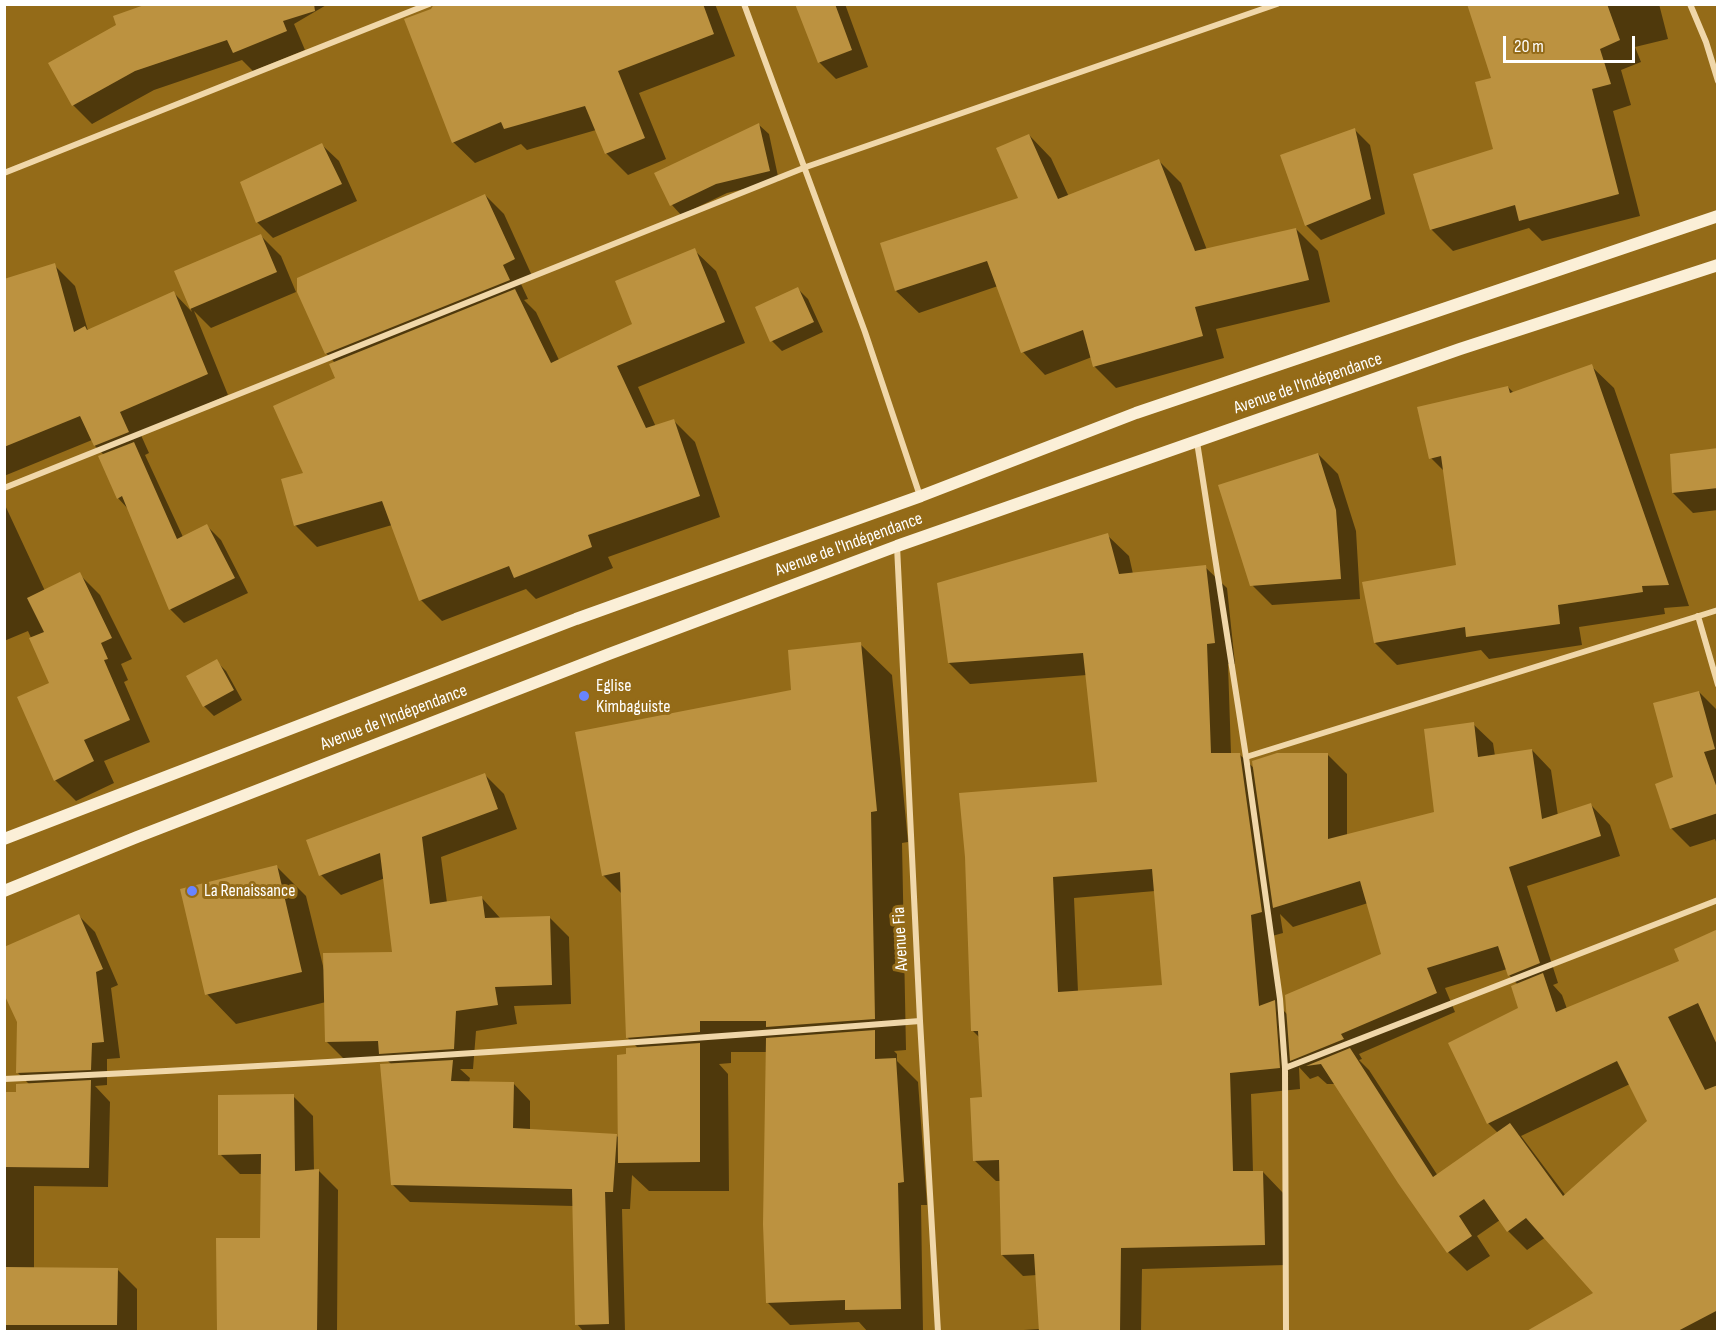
<!DOCTYPE html>
<meta charset="utf-8">
<style>
body{margin:0}
#map{position:relative;width:1722px;height:1336px;overflow:hidden;background:#946b18;font-family:"Sofia Sans Condensed",sans-serif}
canvas{display:block}
.frame{position:absolute;inset:0;border:6px solid #fff;pointer-events:none}
.scale{position:absolute;left:1503px;top:36px;width:132px;height:27px;box-sizing:border-box;border:3px solid #fff;border-top:0;padding-left:8px;font-size:18px;line-height:21px;white-space:nowrap;color:#fff;-webkit-text-stroke:4px #946b18;paint-order:stroke}
</style>
<div id="map">
<canvas width="1722" height="1336"></canvas>
<div class="frame"></div>
<div class="scale">20 m</div>
</div>
<script>
const c = document.querySelector('canvas').getContext('2d');
c.lineJoin = 'round';
function paint(path, color) { c.fillStyle = color; c.fill(path, 'evenodd'); }
function trace(path, color, width, dash) { c.strokeStyle = color; c.lineWidth = width; c.lineCap = dash ? 'butt' : 'round'; c.setLineDash(dash || []); c.stroke(path); }
function write(font, color, halo, rows, align = 'center') {
  c.font = font + ' "Sofia Sans Condensed",sans-serif'; c.lineWidth = 6; c.setLineDash([]); c.textBaseline = 'middle'; c.strokeStyle = halo; c.fillStyle = color; for (const [text, x, y, turn = 0] of rows) {
    c.save(); c.translate(x, y); c.rotate((+turn || 0) * Math.PI / 180); c.textAlign = isNaN(turn) ? turn : align; if (halo) c.strokeText(text, 0, 0); c.fillText(text, 0, 0); c.restore();
  }
}
paint(new Path2D(`
 M152 4H328L294 24 305 50 253 71 242 60 154 90 92 124 73 105Z
 M563 4H715L735 56 639 93 666 159 628 175 606 153 596 130 527 150 521 144 475 163 453 142Z
 M797 4H845L868 67 836 79 819 62Z
 M1469 4H1659L1668 39 1635 47 1641 62 1621 70 1631 105 1613 111 1640 216 1542 241 1529 228 1453 251 1431 229 1495 150 1493 79Z
 M759 125 769 134 779 181 727 193 681 215 672 205 656 173Z
 M1355 130 1370 145 1385 214 1321 240 1306 225Z
 M1029 135 1051 158 1069 197 1159 161 1181 183 1207 250 1296 229 1318 251 1330 302 1216 329 1224 358 1116 388 1094 366 1092 357 1045 375 1023 352 998 286 919 313 896 291 1020 199Z
 M322 145 339 161 357 201 273 238 257 222Z
 M485 195 504 214 533 278 521 284 528 299 524 300 536 312 559 360 634 325 694 250 716 271 745 343 638 387 656 427 674 421 695 442 720 517 608 557 613 568 536 599 526 589 442 621 421 600 392 525 317 547 295 525 305 474 337 379 335 363 326 353Z
 M261 236 281 256 296 292 211 328 194 311 228 395 140 433 149 453 145 455 183 537 207 526 221 540 248 593 184 623 170 609 129 510 118 498 104 455 95 446 92 440 4 476V280L54 265 75 286 88 331 174 293 192 312 176 272Z
 M798 289 808 299 823 332 782 351 772 341Z
 M1591 366 1614 388 1689 606 1664 608 1665 614 1579 627 1582 645 1489 659 1481 650 1397 665 1375 643 1458 566 1445 472 1431 458 1508 387 1514 393Z
 M1718 449V510L1693 513 1673 493Z
 M1318 454 1338 474 1356 531 1360 599 1272 605 1252 585Z
 M4 503 45 591 79 574 100 595 132 659 121 664 128 680 124 682 150 742 104 761 114 783 76 801 55 780 51 683 28 631 4 641Z
 M1107 535 1129 556 1133 574 1205 567 1227 588 1235 664H1228L1231 754H1239L1255 769 1327 754 1347 774V836L1436 813 1473 724 1493 743 1495 756 1532 750 1551 770 1558 816 1591 805 1610 825 1620 856 1527 886 1558 983 1553 985 1562 995 1567 1009 1681 962 1718 931V1332H1534L1596 1293 1546 1237 1527 1250 1508 1231 1500 1220 1477 1236 1490 1256 1467 1271 1448 1252 1335 1084H1327L1318 1076 1310 1079 1299 1067 1300 1089 1251 1094 1253 1173 1263 1172 1284 1194 1286 1265 1142 1269 1141 1332H991L1040 1329 1037 1275 1023 1276 1002 1255 1001 1181H996L974 1160 983 1099 980 1038 972 1030 1098 783 1087 675 970 684 949 663ZM1155 891 1164 987 1078 992 1074 898ZM1368 903 1383 955 1288 1015 1278 1005 1272 936 1283 933 1280 914 1293 927ZM1507 969 1509 975 1518 985 1520 1009 1488 1123 1498 1133 1438 1176 1369 1070 1359 1060 1362 1059 1359 1054 1455 1012 1445 988ZM1630 1084 1649 1122 1566 1196 1521 1136Z
 M860 644 892 675 908 842 902 843 906 1050 894 1051 897 1054V1061L918 1082 927 1205H921L923 1332H868L859 1322 790 1325 767 1302V1052H731V1063L719 1064 728 1074 729 1191H649L632 1175 630 1209H622L625 1332H584L577 1324 574 1206 410 1202 392 1184V1065L388 1061 347 1062 327 1042 326 1002 236 1024 207 994 277 867 306 896 324 970 394 953 385 878 341 895 321 875 484 774 504 794 517 829 441 857 447 903 481 897 501 919 549 917 569 937 571 1004 514 1006 517 1024 476 1031 473 1069H460L470 1078 469 1083H513L530 1101V1130L616 1135 619 1138 628 1056 639 1049 627 1037 622 894 603 875 793 691Z
 M216 661 226 671 242 700 214 716 204 706Z
 M1699 692 1718 711V847L1715 839 1690 847 1671 828 1675 778Z
 M79 916 95 932 118 985 111 988 120 1058 107 1059V1085L95 1086 110 1102 108 1187 34 1186V1269H117L137 1289V1332H4V1093H17L30 1085 18 1073Z
 M293 1096 313 1116 314 1171 318 1170 338 1190 337 1332H218L262 1240V1174H240L220 1154Z`), '#0007');
paint(new Path2D(`
 M147 4H314L315 11 283 21 287 31 233 53 227 40 135 71 72 106 48 63 116 25 113 16Z
 M434 4H703L714 34 618 71 645 138 605 154 585 106 504 129 501 122 452 143 404 19 431 9Z
 M795 4H835L852 50 818 63Z
 M1467 4H1607L1620 40 1600 49 1611 84 1592 89 1619 194 1519 221 1515 205 1430 230 1413 174 1493 149 1475 82 1491 78Z
 M759 123 770 171 716 184 670 206 654 173Z
 M1355 128 1371 199 1305 226 1280 155Z
 M1029 134 1058 199 1159 159 1195 251 1296 228 1309 280 1195 307 1203 336 1093 367 1083 330 1021 353 987 261 895 291 880 243 1018 198 996 148Z
 M322 143 342 184 256 223 240 182Z
 M485 194 515 259 503 265 510 280 325 354 297 292V278Z
 M261 234 277 272 190 309 174 271Z
 M695 248 725 322 617 366 646 428 674 419 700 496 588 535 592 547 514 578 509 566 419 601 382 501 294 526 281 479 303 473 273 406 335 378 329 364 515 289 551 363 632 324 615 281Z
 M55 263 74 332 85 326 87 330 174 291 208 374 120 412 129 432 94 446 80 416 4 447V279Z
 M798 287 814 322 770 342 755 307Z
 M1592 364 1669 585 1642 586 1643 592 1558 605 1560 624 1466 637 1465 627 1374 643 1362 582 1456 565 1441 456 1429 459 1417 407 1508 386 1510 393Z
 M134 442 177 539 207 524 235 578 169 610 122 496 117 499 98 456Z
 M1718 448V488L1672 493 1670 454Z
 M1318 453 1336 510 1341 579 1250 586 1218 485Z
 M1108 533 1119 574 1206 565 1215 643 1207 644 1211 753H1240L1262 912 1251 915 1259 1006 1275 1000 1280 1068 1230 1073 1233 1171H1263L1265 1245 1121 1248 1120 1332H1039L1034 1254 1001 1255 999 1160 973 1161 970 1098 982 1097 978 1031H971L965 857 959 793 1097 782 1083 653 948 663 937 583ZM1152 869 1162 985 1058 992 1053 877Z
 M80 572 112 638 101 643 108 659 104 660 130 720 84 740 94 761 54 781 17 697 49 683 29 638 44 632 27 598Z
 M861 642 877 811 871 812 875 1019 766 1027V1021H700V1032L626 1038 620 872 602 876 575 732 791 690 788 650Z
 M217 659 234 690 203 707 186 676Z
 M1699 691 1715 749 1704 752 1718 791V813L1670 829 1655 784 1673 777 1653 703Z
 M1474 722 1478 757 1532 749 1542 819 1591 803 1601 836 1509 867 1540 963 1508 976 1498 946 1427 968 1437 993 1341 1034 1344 1039 1290 1061 1285 995 1381 954 1360 881 1273 908 1252 761 1277 753H1328V839L1434 812 1424 729Z
 M485 773 498 809 422 837 430 904 482 896 485 918 550 916 552 985 495 987 498 1005 456 1011 454 1049 379 1054 378 1041 325 1042 323 953 392 952 380 853 319 876 306 840Z
 M277 865 302 972 205 995 180 889Z
 M79 914 103 969 96 972 104 1042 92 1043 91 1070 16 1073 17 1022 4 994V947Z
 M1718 929V1047L1698 1003 1668 1017 1705 1090 1718 1085V1310L1676 1332H1525L1593 1293 1526 1218 1507 1232 1484 1199 1459 1216 1472 1236 1447 1253 1398 1183 1321 1064 1306 1066 1350 1048 1433 1177 1510 1123 1563 1196 1647 1121 1617 1061 1487 1124 1448 1043 1518 1008 1511 986 1543 973 1556 1012 1679 961 1674 949Z
 M875 1030V1059L896 1058 904 1182 898 1183 901 1309 845 1310V1300L766 1303 763 1224 766 1038Z
 M700 1043V1162L618 1163 617 1055 626 1054V1048Z
 M453 1060 451 1081 514 1082 513 1128 617 1134 613 1192H605L609 1324 575 1325 572 1189 391 1185 380 1064Z
 M91 1080 89 1168 4 1167V1092H16V1084Z
 M294 1094 295 1171 319 1169 317 1332H217L216 1238H260L261 1154 218 1155V1095Z
 M4 1267 118 1268 117 1325H4Z`), '#bc9240');
trace(new Path2D(`
 M744 4 865 332 920 496
 M1690 4 1706 42 1718 81
 M4 173 429 4
 M1197 442 1246 757 1280 999 1285 1068 1286 1332
 M4 488 806 167 1277 4
 M897 546 920 1021 938 1332
 M1698 616 1718 685
 M1246 757 1718 610
 M1285 1068 1718 900
 M4 1079C310 1065 615 1045 920 1021`), '#f0d7a9', 6);
trace(new Path2D(`
 M4 839 576 619 921 496 1136 413 1718 216
 M4 891 137 837 609 654 897 546 1460 349 1718 265`), '#fbefd7', 12);
for (const [x, y, r, color] of [
 [584,696,6,"#6884ff"],
 [192,891,6,"#6884ff"]
]) { const dot = new Path2D(); dot.arc(x, y, r, 0, 2 * Math.PI); c.fillStyle = color; c.fill(dot); trace(dot, '#946b18', 2); }
write('18px', '#fff', '#946b18', [
 ["Avenue de l'Indépendance",1308,384,-19],
 ["Avenue de l'Indépendance",849,545,-20],
 ["Avenue de l'Indépendance",394,718,-21],
 ["Avenue Fia",901,939,-93]
]);
write('18px', '#fff', '#946b18', [
 ["Eglise",596,686],
 ["Kimbaguiste",596,707],
 ["La Renaissance",204,891]
], 'left');
</script>
